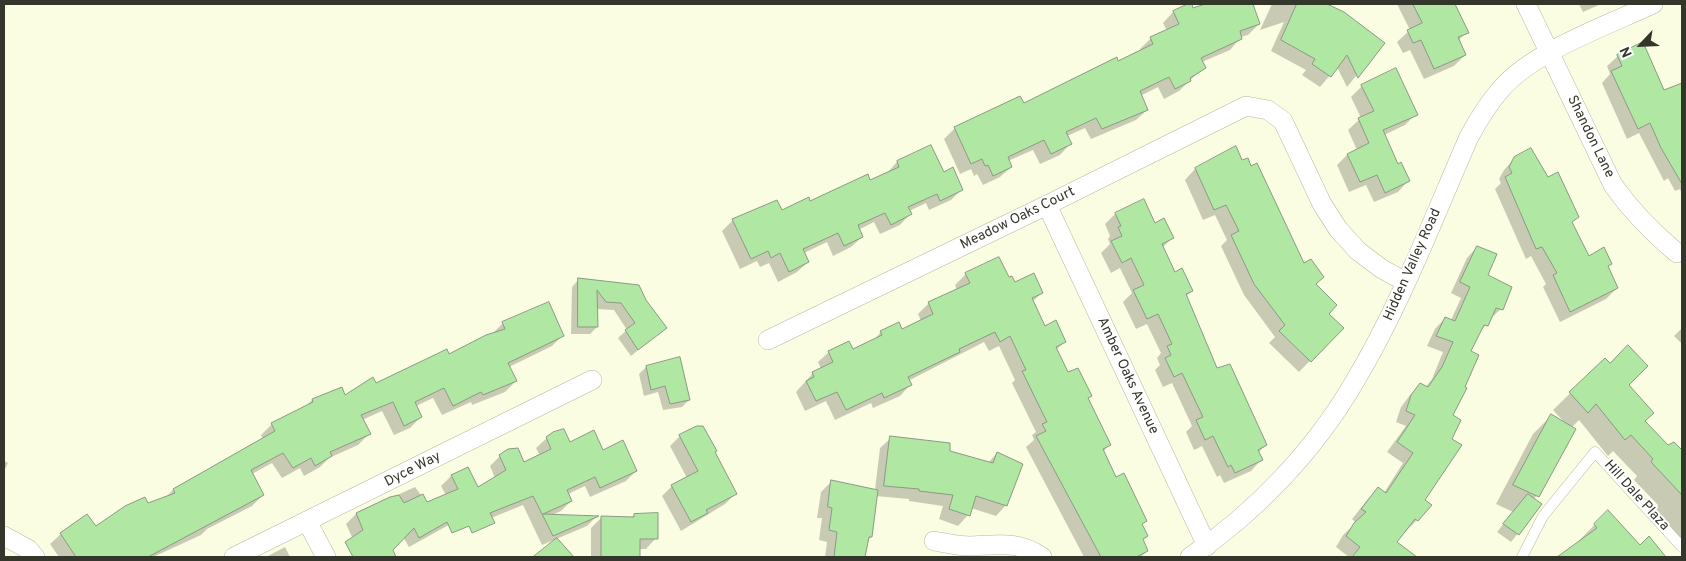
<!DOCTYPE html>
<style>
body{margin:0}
#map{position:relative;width:1686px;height:561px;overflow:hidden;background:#fbfde2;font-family:Overpass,sans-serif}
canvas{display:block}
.frame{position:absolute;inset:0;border:5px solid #35362b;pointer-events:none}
.north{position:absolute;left:1616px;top:20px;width:50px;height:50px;-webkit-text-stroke:4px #fff;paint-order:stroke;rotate:245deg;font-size:14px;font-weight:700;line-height:20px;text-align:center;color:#35362b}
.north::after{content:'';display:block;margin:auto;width:18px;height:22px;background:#35362b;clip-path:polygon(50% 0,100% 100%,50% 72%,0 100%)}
</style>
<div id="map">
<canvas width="1686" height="561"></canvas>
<div class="frame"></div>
<div class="north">N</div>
</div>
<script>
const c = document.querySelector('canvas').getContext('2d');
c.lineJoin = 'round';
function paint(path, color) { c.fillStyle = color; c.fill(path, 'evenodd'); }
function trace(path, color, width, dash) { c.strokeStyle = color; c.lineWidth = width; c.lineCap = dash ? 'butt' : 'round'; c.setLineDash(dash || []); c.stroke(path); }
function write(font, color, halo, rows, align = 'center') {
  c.font = font + ' Overpass,sans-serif'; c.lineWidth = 4; c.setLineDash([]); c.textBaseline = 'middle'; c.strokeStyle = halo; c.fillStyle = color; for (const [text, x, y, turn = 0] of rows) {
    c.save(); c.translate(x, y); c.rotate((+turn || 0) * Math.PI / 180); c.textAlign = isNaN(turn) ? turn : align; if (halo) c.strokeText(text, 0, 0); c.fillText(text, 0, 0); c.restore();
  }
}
paint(new Path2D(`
 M1190 4 1193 9 1209 4H1252L1259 24 1248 35 1241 37 1230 50 1202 62 1204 67 1179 91 1164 99 1158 87 1140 96 1147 110 1136 120 1091 139 1085 128 1067 136 1070 144 1060 155 1040 164 1033 150 1008 161 1011 167 1000 177 983 185 977 174 974 176 971 169 960 174 944 139 955 128 1023 105 1141 51 1140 49 1151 38 1167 31 1163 23 1173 12Z
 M1272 4H1325L1344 13 1383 43 1347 87 1337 67 1320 87 1302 75 1306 70 1271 51 1284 22 1260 30Z
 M1397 4H1454L1467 32 1458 41 1465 55 1454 66 1424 79 1410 50 1403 53 1397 42 1410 30Z
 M1579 4H1601L1583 12Z
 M1618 56 1663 92 1681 85 1682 88V194L1680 189 1675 191 1668 178 1664 181 1639 133 1627 139 1602 83 1610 74 1607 66Z
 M1362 86 1416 114 1405 125 1384 135 1397 165 1408 181 1398 192 1374 202 1366 185 1349 192 1337 165 1347 155 1357 150 1348 130 1361 118 1351 97Z
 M1235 148 1315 285 1327 314 1342 328 1299 372 1269 343 1275 337 1244 295 1221 246 1227 240 1215 215 1203 220 1185 180 1195 169Z
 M1515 158 1547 179 1577 217 1571 223 1588 257 1607 267 1617 288 1606 299 1560 322 1543 287 1546 284 1531 256 1526 259 1495 189 1501 183 1499 179 1504 170Z
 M897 162 943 173 962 189 951 200 929 210 926 203 909 211 910 214 900 225 880 234 874 222 858 230 862 237 851 247 833 256 827 242 804 253 808 262 797 272 778 282 769 263 760 267 757 261 740 269 722 231 733 220 781 211 870 182 887 173Z
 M1115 214 1154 224 1172 238 1162 248 1174 274 1192 291 1185 297 1217 370 1266 445 1258 453 1261 460 1251 471 1224 483 1220 475 1217 477 1202 446 1194 450 1186 432 1192 426 1172 383 1163 387 1155 370 1160 365 1157 358 1161 353 1147 324 1136 329 1123 302 1132 293 1120 268 1111 273 1101 253 1110 244 1108 239 1110 236 1105 224Z
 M1477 247 1501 309 1490 319 1477 336 1470 352 1417 520 1395 542 1408 552 1404 557H1349L1336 547 1343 535 1356 523 1352 519 1368 499 1379 489 1384 493 1403 463 1387 452 1406 426 1396 422 1401 407 1410 395 1421 385 1426 387 1432 379 1443 352 1427 346 1435 329 1445 318 1451 320 1461 298 1451 293 1467 258Z
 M966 274 1008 279 1014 283 1042 293 1032 302 1045 327 1064 342 1056 350 1068 374 1091 396 1088 399 1109 445 1103 452 1115 479 1146 521 1141 525 1146 536 1142 540 1147 551 1141 557H1084L1026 447 1034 440 1032 435 1036 432 1012 383 1015 380 999 346 989 351 984 342 908 381 910 385 900 396 873 408 871 403 835 420 826 401 805 411 796 392 813 373 821 369 818 362 829 352 853 351 872 342 881 332 902 330 921 321 918 314 929 303 957 290 955 285Z
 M579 279 645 301 665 328 631 356 618 338 627 330 614 310 597 309V327L590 334H571L572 287Z
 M503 323 563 335 552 346 509 367 516 381 505 392 472 405 471 402 442 415 433 398 416 406 421 417 410 428 394 435 382 411 362 420 369 434 358 445 329 458 320 467 304 476 300 468 282 478 272 463 252 474 263 495 252 506 207 529 201 535 153 557H59L50 544 61 534 96 528 165 498 173 490 263 439 261 435 272 424 305 407 312 400 345 397 449 356 492 334Z
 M1682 328V344L1674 336Z
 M1605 359 1627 386 1644 421 1668 447 1674 443 1682 452V541L1654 510 1658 505 1634 480 1637 476 1613 451 1608 456 1579 420 1571 428 1534 500 1541 505 1511 542 1497 532 1513 512 1496 504 1533 434 1551 416 1565 423 1553 410Z
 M646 367 689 400 682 407 663 410 658 392 644 396 639 374Z
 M680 436 714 453 735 494 725 504 681 531 662 496 672 486 687 478 670 446Z
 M547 438 602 451 636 471 626 481 590 497 585 486 568 494 571 501 561 511 550 516 596 517 587 526 542 545 523 505 491 518 483 506 409 547 403 537 392 550 394 557H358L363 552 375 524 352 537 346 524 356 514 415 487 427 503 446 495 441 486 451 476 477 489 495 478 490 466 500 456 524 463 540 456 536 448Z
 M891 438 988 463 997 453 1006 505 996 516 971 508 968 515 958 526 939 519 943 506 909 501V499L875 496 871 537 867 540 863 557H825L827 542 819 540 822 518H817L821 492 832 481 875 490 880 448Z
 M4 461 8 463 4 471Z
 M1608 511 1640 547 1648 538 1664 557H1563Z
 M634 515 656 538 646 549H639V557H591V528L602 517 631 518Z
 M285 547 290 557H266Z`), '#0003');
const building = new Path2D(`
 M1188 4H1192L1193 8 1205 4H1253L1260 24 1240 31 1242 39 1201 58 1206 68 1190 78 1191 81 1175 89 1169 77 1140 91 1148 110 1102 129 1096 118 1066 132 1072 144 1051 154 1044 140 1008 157 1012 167 993 176 988 165 985 166 982 159 971 164 954 127 1020 96 1024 103 1117 57 1118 61 1153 44 1150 37 1179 24 1173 11Z
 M1297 4H1327L1344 12 1385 43 1358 78 1347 55 1331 77 1312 64 1315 59 1281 40Z
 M1413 4H1455L1469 33 1458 37 1466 55 1434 69 1421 40 1413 43 1407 30 1422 23Z
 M1643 42 1664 90 1682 83V184L1661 148 1650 123 1638 129 1611 71 1622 66 1617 55Z
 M1396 68 1418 115 1383 130 1398 164 1401 162 1410 181 1385 193 1377 175 1360 182 1347 154 1369 143 1358 118 1374 111 1361 85Z
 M931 145 944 172 953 167 963 190 940 201 937 194 908 207 912 214 891 225 885 213 858 225 863 237 844 246 838 233 803 249 809 262 789 272 780 253 771 258 768 251 751 259 732 219 777 200 782 210 809 197 810 201 868 174 870 180 899 167 897 161Z
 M1236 146 1242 160 1248 158 1251 166 1257 163 1304 263 1311 259 1324 277 1316 284 1337 305 1329 314 1344 328 1311 362 1279 331 1285 325 1254 284 1231 235 1239 231 1226 205 1214 210 1195 168Z
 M1531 148 1548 177 1558 172 1579 217 1572 222 1589 256 1604 247 1612 264 1608 266 1618 288 1570 312 1553 275 1557 273 1542 247 1536 249 1505 177 1512 173 1509 167 1514 157Z
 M1144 199 1155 223 1164 218 1174 238 1162 244 1175 272 1182 268 1193 291 1186 294 1217 368 1230 364 1267 445 1258 450 1263 460 1235 473 1231 465 1228 467 1213 436 1205 440 1196 420 1203 417 1182 373 1174 377 1165 358 1171 355 1167 346 1172 344 1158 314 1147 319 1133 290 1144 285 1131 258 1122 263 1111 241 1122 236 1118 227 1121 226 1115 213Z
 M1477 246 1497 254 1488 275 1512 287 1503 310 1496 308 1488 326 1484 325 1471 351 1479 355 1465 387 1467 388 1453 415 1461 420 1452 439 1462 445 1425 500 1432 505 1418 521 1415 519 1397 542 1417 557H1352L1360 547 1346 536 1354 523 1366 512 1361 509 1378 487 1386 493 1413 453 1397 442 1415 415 1406 411 1411 395 1420 383 1428 387 1442 367 1453 342 1436 336 1445 317 1455 321 1470 287 1460 282Z
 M999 257 1009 277 1012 276 1015 282 1034 273 1043 293 1032 298 1045 326 1056 320 1066 342 1056 347 1068 372 1078 368 1092 396 1088 398 1111 445 1103 449 1116 477 1124 473 1147 521 1142 524 1148 536 1143 539 1148 551 1136 557H1101L1036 436 1046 431 1042 424 1047 422 1022 371 1026 370 1010 336 1000 342 995 332 959 349 960 352 908 377 912 385 884 398 882 393 846 410 837 392 816 401 806 381 814 377 812 372 833 362 828 351 849 341 853 349 882 335 880 331 899 322 902 329 933 314 928 302 970 283 965 273Z
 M578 278 639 285 646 300 667 328 638 350 625 330 635 323 621 303 606 302 597 290 598 327H578Z
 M549 302 564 336 508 363 517 381 483 395 481 392 453 406 444 388 415 402 422 417 404 426 393 402 361 415 371 434 330 452 332 456 315 466 311 458 293 468 283 453 251 470 264 495 148 557H76L60 533 87 514 96 526 125 506 145 497 148 503 175 493 173 489 275 431 271 423 313 402 312 399 342 387 345 395 373 377 376 383 447 349 449 354 486 335 505 329 502 322Z
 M1628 345 1648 366 1629 385 1654 413 1645 421 1668 445 1674 442 1682 450V495L1651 462 1653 459 1631 435 1625 440 1596 404 1588 413 1569 392 1605 358 1610 363Z
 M680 357 690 400 670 404 665 386 651 390 646 366Z
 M1551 414 1576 429 1539 497 1513 485Z
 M697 426H703L717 451 715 452 737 494 706 510 708 513 691 522 671 485 698 471 679 435Z
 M564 429 570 442 594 430 603 450 623 440 637 471 600 488 595 477 567 490 572 501 543 514 599 516 553 536 533 496 490 513 495 523 472 533 469 526 452 533 447 522 419 538 414 528 393 550 396 557H353L345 542 363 530 356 513 390 497 399 495 404 503 423 494 427 502 458 489 451 475 468 467 478 487 506 470 499 455 508 449 518 448 524 462 551 449 546 437 553 432Z
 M890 436 950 443V451L993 463 997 452 1023 464 1007 506 976 496 970 516 949 509 953 495 919 491V489L884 486Z
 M831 480 878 490 872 537H869L865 557H834L837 532 829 530 832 508 828 507Z
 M1528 494 1542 504 1519 535 1503 524Z
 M1608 510 1640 545 1649 536 1666 557H1557L1597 528 1594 524Z
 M658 513V539H640V557H601V516L634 517V514Z
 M557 538 574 557H533Z`);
paint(building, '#b0e8a3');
trace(building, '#899985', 1);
const lane = new Path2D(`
 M1522 557 1543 516 1595 452 1682 547`);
const street = new Path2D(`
 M1526 4 1613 185C1632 212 1652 232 1677 253
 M1047 205 1207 546
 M768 340 1047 205 1246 106 1268 110 1283 121 1322 204 1338 229 1358 251 1382 269 1406 282
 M308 523 326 557
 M4 536 28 549 35 557
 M934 541C946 543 958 546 970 546 997 545 1018 540 1042 557
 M234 557 592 380
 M1190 557C1256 512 1315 450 1355 381 1401 304 1433 219 1469 137 1478 120 1488 104 1501 89 1534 51 1606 26 1653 4`);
trace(lane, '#b6b99f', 11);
trace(street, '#b6b99f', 20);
trace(lane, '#fff', 10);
trace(street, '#fff', 19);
write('14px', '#35362b', '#fff', [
 ["Shandon Lane",1590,137,64],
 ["Meadow Oaks Court",1018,219,-26],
 ["Hidden Valley Road",1413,265,-66],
 ["Amber Oaks Avenue",1127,376,65],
 ["Dyce Way",413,470,-27],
 ["Hill Dale Plaza",1636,496,48]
]);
</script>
